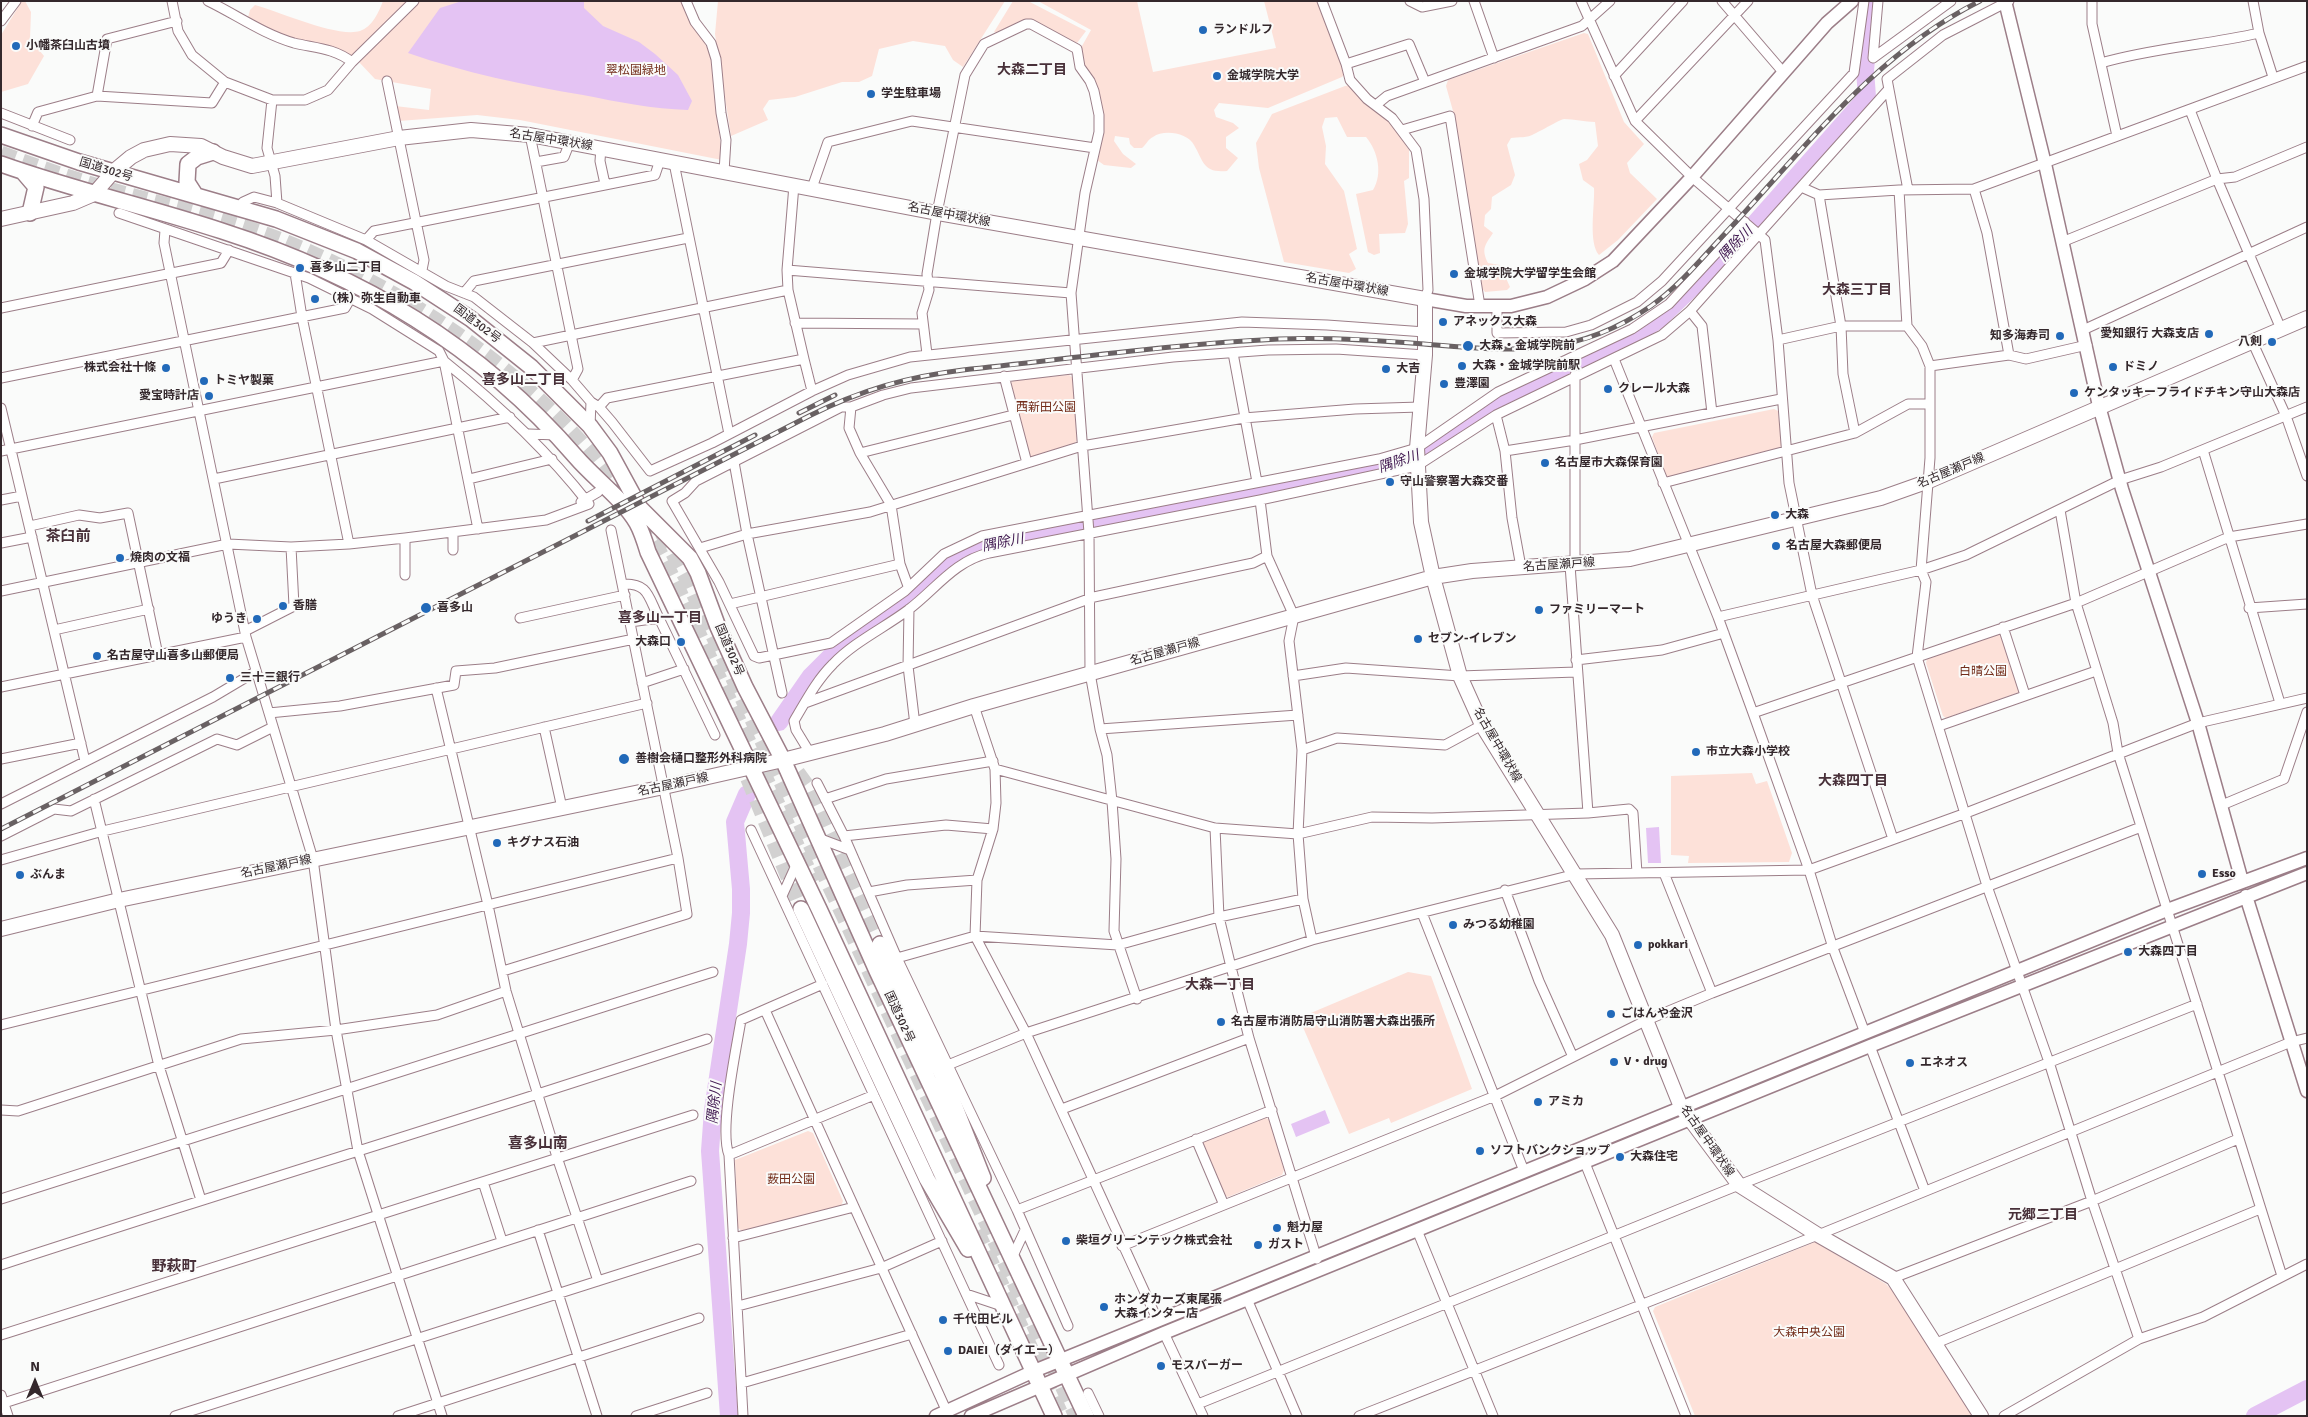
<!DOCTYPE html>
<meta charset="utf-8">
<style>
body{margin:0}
#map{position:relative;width:2308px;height:1417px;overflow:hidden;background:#fafbfa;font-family:Signika,sans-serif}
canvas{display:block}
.frame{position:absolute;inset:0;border:2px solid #34282c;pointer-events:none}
.north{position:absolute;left:10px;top:1357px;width:50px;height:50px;-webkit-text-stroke:4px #fafbfa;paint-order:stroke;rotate:0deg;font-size:14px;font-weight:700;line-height:20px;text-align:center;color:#34282c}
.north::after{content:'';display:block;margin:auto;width:18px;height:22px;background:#34282c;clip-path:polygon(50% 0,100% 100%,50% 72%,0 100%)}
</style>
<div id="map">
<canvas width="2308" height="1417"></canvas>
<div class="frame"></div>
<div class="north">N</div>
</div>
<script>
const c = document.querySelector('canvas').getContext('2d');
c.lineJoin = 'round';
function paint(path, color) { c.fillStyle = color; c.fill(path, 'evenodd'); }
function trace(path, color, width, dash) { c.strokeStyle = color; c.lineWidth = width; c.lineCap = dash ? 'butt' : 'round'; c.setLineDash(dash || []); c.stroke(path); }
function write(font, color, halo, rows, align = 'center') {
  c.font = font + ' Signika,"Noto Sans JP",sans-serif'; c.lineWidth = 4; c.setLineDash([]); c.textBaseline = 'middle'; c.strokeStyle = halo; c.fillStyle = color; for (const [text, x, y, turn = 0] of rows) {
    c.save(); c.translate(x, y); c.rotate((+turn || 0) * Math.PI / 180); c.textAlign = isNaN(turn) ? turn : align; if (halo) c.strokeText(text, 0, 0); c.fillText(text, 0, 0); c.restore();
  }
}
paint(new Path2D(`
 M22 1H25L31 12 30 39 44 56 28 84 1 92V35Z
 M383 1H410L352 59 296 41 247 21 250 10 255 5C278 11 337 38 360 31 372 27 379 12 383 1Z
 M418 1H681C690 21 704 38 712 58L722 160 520 120 477 115 399 121 395 106 429 110 431 89 375 79 358 61Z
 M718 1H1005L963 67 953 60 945 46 913 41 879 49 872 76 859 82H842L795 97 769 100 763 109 768 120 731 136 715 34Z
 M1013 1H1028L1086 31 1077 43 1033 20H1026L998 33 994 32Z
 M1038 1H1137L1153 72 1276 48 1264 1H1318L1346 72 1342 77 1268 108 1219 103 1214 110 1216 117 1233 123 1239 128 1226 137V148L1238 158 1227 171C1203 173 1204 162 1194 145 1188 133 1164 129 1153 137 1148 139 1146 145 1142 148H1134L1130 144 1129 138 1115 136 1114 141 1123 154 1136 164 1131 168 1104 165 1097 160 1102 135 1081 59 1082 46 1091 30Z
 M1584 33 1588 34 1624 122 1644 144 1627 163 1630 173 1657 199 1618 240 1599 255C1588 243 1595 205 1594 188L1583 180 1579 164 1587 160 1598 146 1595 122C1585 122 1574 119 1564 119 1561 119 1539 132 1534 134 1528 138 1518 137 1511 138L1507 145 1515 175 1511 185 1492 197 1491 209 1485 215 1484 226 1493 233C1485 245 1481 249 1488 263L1500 265 1510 287 1507 290 1485 292 1481 287 1453 111 1446 86 1448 80Z
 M1353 85 1391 122 1409 150V178L1404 181 1408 224 1405 233 1379 234 1380 253 1374 255 1368 252 1356 194 1373 190C1383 174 1378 151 1366 137H1347L1337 117 1325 118 1322 127 1326 146 1325 164 1344 191 1357 249 1349 254 1356 269 1349 273 1284 262 1259 168 1256 143 1272 114 1345 86Z
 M1069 375 1073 378 1077 440 1075 443 1033 457 1029 455 1011 383 1013 380Z
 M1774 409 1778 411 1782 445 1779 448 1669 477 1666 476 1652 437 1654 433Z
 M2000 633 2004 634 2020 692 1946 718 1943 716 1926 663 1927 659Z
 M1752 773 1756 784 1767 781 1792 853 1789 862 1688 863 1689 856 1671 855V776Z
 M1408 972 1431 976 1472 1089 1391 1123 1389 1118 1349 1134 1299 1018Z
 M1266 1118 1270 1120 1284 1170 1282 1175 1228 1197 1224 1195 1203 1142Z
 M808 1131 813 1133 843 1201 841 1206 742 1231 738 1228 735 1160Z
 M1815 1242 1886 1284 1891 1289 1974 1416H1695L1653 1311 1655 1307Z`), '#fde1d9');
paint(new Path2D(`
 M462 1H584V8L603 26 639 42 655 54 678 75 692 101 688 110C653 109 618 102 583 95 523 85 466 73 408 53L440 8Z
 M1659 827 1661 863H1648L1646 828Z
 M1325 1110 1330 1123 1296 1137 1291 1124Z`), '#e4c3f3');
trace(new Path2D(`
 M779 722 811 676 843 644 884 617 943 567 973 548 1224 498 1384 469 1423 454 1507 399 1597 357 1658 320 1735 246 1867 97 1865 70 1872 1
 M729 1416 710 1151 713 1110 738 944 741 913V889L735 822 747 794
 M2255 1416 2307 1389`), '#e4c3f3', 18);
trace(new Path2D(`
 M1 153C37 167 74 179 112 190 169 206 229 219 284 241 426 299 556 389 641 520 669 564 689 613 711 660 745 734 780 808 814 882
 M662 533 687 580 1076 1416
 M784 754 809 788 880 944
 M739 757 801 909
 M977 1231 1062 1416`), '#d2d1d1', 15, [15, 8]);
const street = new Path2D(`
 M172 1 178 31 192 55 225 82 272 100H305L328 90 352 62 414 1
 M208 1C237 15 263 34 294 43 315 48 334 48 352 62
 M686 1 695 22 711 43 716 59 721 113 726 140 724 172
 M1322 1 1346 64 1350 80 1367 99 1392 118 1416 150 1424 199 1428 290 1425 299
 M1410 1 1422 7 1452 1
 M1474 1 1494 58
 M1581 1 1635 121 1692 177 1765 240 1778 340 1789 483 1812 595 1893 839
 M1722 1 1783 72
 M1878 1 1873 58 1951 1
 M2092 1V24L2117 136
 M2253 1 2259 33 2273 77
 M1 21 16 1
 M2101 63C2152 48 2207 45 2259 33
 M1346 64 1409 44 1425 82
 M1614 76 1683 1
 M387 81 424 260 422 270
 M97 96 107 39 177 21
 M272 100 267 148 275 176 277 203
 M1376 105 1387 96 1582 26 1610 1
 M2190 110 2217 179 2281 329
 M1 113 70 140
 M1635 121 1748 1
 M32 126 38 112 97 96 212 103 225 82
 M1402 130 1450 116 1480 306
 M530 135 578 369 572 380
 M601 148 600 161 605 184
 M536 162 564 157 570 142
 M674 163 729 434
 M1801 187 1888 90
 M812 188 828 142 912 121 1095 148
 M1974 189 1987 233 2009 355
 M1899 190 1907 326 1922 346 1930 366V458L1921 570 1926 582 1917 657 1987 886 2049 1062 2092 1201 2139 1339
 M1908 190 1887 79 1943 35 2009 1
 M1819 195 1841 326 1843 374 1855 433
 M239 207 243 202 254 197 277 203 366 240 446 286 474 297 533 343 572 380 591 402 599 407 612 422 650 471 712 443 812 391 848 375 910 357 1242 322 1327 325 1425 332
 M119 213 309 278 372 309 439 351 444 361 478 529
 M165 230 164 243 246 637 313 859 336 1030 358 1151 442 1416
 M366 240 374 231 655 175 660 160
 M2062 242 2217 179 2235 177 2307 147
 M787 270 1071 293
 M295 273 302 317 349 544
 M464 293 474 281 688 238
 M1497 306V333L1566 332 1591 325 1637 302 1662 281 1854 73 1864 1
 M1 308 221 263 229 250
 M1690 311 1702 326 1712 413
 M795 323 923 324
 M2083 330 2307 227
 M1778 340 1841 326H1907
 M2252 341 2286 416 2307 476
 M533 343 788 290
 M1233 353 1257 482
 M927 354 922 313 929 290 927 274 937 213 965 75 984 44 1026 24H1031L1077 49 1080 67 1090 81 1094 91 1099 115V132L1085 193 1071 293 1089 533 1090 673 1100 729 1107 755 1112 801 1116 859 1114 931 1137 999
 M1425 355 1336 349 1268 350 1173 357 911 388 883 395 851 407H841L696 481 685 493 672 501 719 582 754 656 759 658 831 643 905 591 944 554 982 536 1379 459 1417 448 1498 392 1632 329 1669 304 1745 222
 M804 359 812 391
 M1614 359 1718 617 1753 713 1809 870 1833 948 1865 1033
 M1930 366 2009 355 2026 359 2087 345
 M1004 376 1027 463
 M1 378 345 308 349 301V296
 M599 407 607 398 804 359 788 290 787 270 794 185
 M851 407 849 428 860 453 891 505 900 564 908 586
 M1 408 85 761
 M1496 415 1505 451 1512 518 1521 567
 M590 426 591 402
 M529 434 557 435
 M2203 450 2280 703
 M1 451 444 361
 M1505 451 1575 440 1781 399
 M860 453 1013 415
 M734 462 747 534 782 693
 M214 479 510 417
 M469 479 552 459
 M1663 483 1855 433 1908 404H1929
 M1 500 22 496
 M1260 500 1267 556 1294 616 1289 641 1302 750 1298 834 1303 899 1312 940
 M581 502 598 492
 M2060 510 2076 603 2113 723 2118 753 2282 1276
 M30 526 79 515 100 518 128 513 158 655
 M453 532V550
 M1 543 32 537
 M700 548 747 534 870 512 1082 446 1244 418 1355 409 1420 407
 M1575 565V375
 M405 575V538
 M623 584C649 583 648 597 659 618
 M1 591 228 544 291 547 349 544 405 538 546 520 589 504C546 449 499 405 444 361
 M730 604 900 564
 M2249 608 2307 604
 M909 609 908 666 915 725
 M1718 617 1921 570 1966 555 2120 480 2161 467 2307 407
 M520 618 625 595
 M630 622 659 618 715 735
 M2003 627 2025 695
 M54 630 149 609
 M245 631 294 606 291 547
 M1576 660 1662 650 1724 633
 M1293 676 1346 668 1460 676 1576 672
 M642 683 684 669
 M1 687 246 637
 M436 688 488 905 506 991 557 1157 598 1281
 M805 703 1094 597 1253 563 1267 556
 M974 706 995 769 996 803 993 829 977 880 975 936 1026 1033 1158 1321
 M269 713 340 706 454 685 456 671 495 668 634 639
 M1753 713 2076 603 2229 537 2307 524
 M1939 726 2096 671
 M544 727 562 808
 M1100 729 1298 715
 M1302 750 1337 738 1445 745 1482 725
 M810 753 796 730 794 721C806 701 816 681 833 664 854 642 884 628 908 610 935 590 954 561 989 553L1260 500 1417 466 1496 415 1662 335 1690 311 1801 187 1819 195 1899 190 1974 189 2307 66
 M1 759 81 743
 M995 769 1215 828 1298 834 1372 817 1432 818 1588 813 1570 565
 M817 783 844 836 897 958 1017 1210 1068 1326
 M94 799 159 1066 201 1200
 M825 799 886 779 993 761
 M1 804 213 697 255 672
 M2222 805 2284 779 2307 712
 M1588 813 1629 809 1633 813 1637 873
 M1215 828 1219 917 1231 967 1249 1038 1317 1259
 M751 830 999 1365
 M1 836 54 809 71 811 217 739 237 745 273 727
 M844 836 946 825 993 829
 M818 838 850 850
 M1 860 103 831 647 703
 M1664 873 1712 993
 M1505 890 1539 981 1573 1057
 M869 892 907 885 977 880
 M782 896 797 863
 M1422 913 1524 1171
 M897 958 975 936 1118 945 1219 917 1303 899
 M503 971 687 914 678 858 611 530
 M765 1010 947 1412
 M1 1025 678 858
 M1870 1046 1925 1191
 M948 1065 1026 1033 1312 940 1576 874 1809 870 1966 813 2198 723 2307 698
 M1062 1109 1249 1038
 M1 1110 18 1111 241 1039 336 1030 437 1015 506 991
 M1196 1139 1224 1205
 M729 1155C719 1130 736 1050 741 1020L823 984
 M1585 1163 1686 1416
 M483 1182 502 1241
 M1 1199 713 972
 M1017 1210 1272 1110
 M538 1230 597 1416
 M1417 1230 1493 1416
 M733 1238 854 1207
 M1122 1246 1495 1096 1647 1020 1712 993 2141 827
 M1012 1258 1025 1230
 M1 1265C236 1188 472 1117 707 1039
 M1893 1278 2092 1201 2238 1139
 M966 1294 1002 1306
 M1247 1299 1297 1416
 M738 1306 881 1268 942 1241
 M1164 1333 1203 1416
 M1 1335 693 1115
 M1934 1344 2260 1209
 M742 1383 912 1334
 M1088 1393 1099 1416
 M1 1395 8 1416
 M1 1404 691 1181
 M1198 1404 1739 1185 2197 1004
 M175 1416 698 1249
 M398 1416 699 1318
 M636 1416 707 1393
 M743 1416 729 1155 874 1095
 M1359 1416 1818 1235 2291 1042 2307 1038
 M2004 1416 2139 1339 2203 1317 2307 1264`);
const secondary = new Path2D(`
 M2005 1 2045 164 2099 406 2122 489 2198 723 2242 881
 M1425 299 1466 306H1511L1547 297 1585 279 1613 261 1692 177 1827 23 1852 1
 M2246 896 2307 1091
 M936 1416 1034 1371 2167 910 2307 858
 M971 1416 1164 1333 1870 1046 2307 873`);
const primary = new Path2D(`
 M1 219 73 203 94 194 113 172 131 157 144 150 170 144 201 146 223 157 252 166 399 138 471 130 530 135 937 213 1425 299V355L1417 448 1421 522 1433 577 1460 676 1482 725 1612 935 1681 1107 1739 1185 1818 1235 1893 1278 1981 1416
 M1 929 119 900 664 787 783 760 885 734 974 706 1433 577 1472 571 1630 559 1881 498 1929 481 2307 318`);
const highway = new Path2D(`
 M1 135 79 162 276 219 357 251 414 282 471 319 531 367 590 426 610 453 640 508 690 558 698 573 718 627 745 687 783 760 877 971 1086 1416
 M1 164C74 190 149 207 222 231 362 276 479 345 576 457 594 478 624 500 637 523 642 532 645 542 648 552L819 909 1054 1416
 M24 173 36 187 30 213
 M196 196 187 182 188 164 197 157 213 152
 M801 909 927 1179 968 1249
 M880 944 942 1074 983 1178`);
trace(street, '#9c7e88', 11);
trace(secondary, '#9c7e88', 15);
trace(primary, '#9c7e88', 16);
trace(highway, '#9c7e88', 18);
trace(street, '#fff', 9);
trace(secondary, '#fff', 12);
trace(primary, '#fff', 14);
trace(highway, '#fff', 15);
const rail = new Path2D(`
 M799 413 835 395
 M588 521 755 435
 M1 829 809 416C861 390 906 377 963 370 1068 359 1174 344 1279 339 1327 337 1376 340 1424 344 1511 351 1574 359 1651 306 1682 284 1707 252 1733 225 1809 143 1878 52 1980 1`);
trace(rail, '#696163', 5);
trace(rail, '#fafbfa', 3, [9]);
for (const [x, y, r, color] of [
 [1203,30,5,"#2169b9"],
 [16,46,5,"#2169b9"],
 [1217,76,5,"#2169b9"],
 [871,94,5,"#2169b9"],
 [300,268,5,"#2169b9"],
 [1454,274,5,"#2169b9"],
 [315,299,5,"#2169b9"],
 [1443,322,5,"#2169b9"],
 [2209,334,5,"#2169b9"],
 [2060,336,5,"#2169b9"],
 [2272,342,5,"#2169b9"],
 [1468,346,6,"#2169b9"],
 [1462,366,5,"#2169b9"],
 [2113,367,5,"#2169b9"],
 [166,368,5,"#2169b9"],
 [1386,369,5,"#2169b9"],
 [204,381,5,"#2169b9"],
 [1444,384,5,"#2169b9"],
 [1608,389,5,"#2169b9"],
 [2074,393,5,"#2169b9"],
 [209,396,5,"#2169b9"],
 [1545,463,5,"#2169b9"],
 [1390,482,5,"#2169b9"],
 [1775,515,5,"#2169b9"],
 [1776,546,5,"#2169b9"],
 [120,558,5,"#2169b9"],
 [283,606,5,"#2169b9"],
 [426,608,6,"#2169b9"],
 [1539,610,5,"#2169b9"],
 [257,619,5,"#2169b9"],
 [1418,639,5,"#2169b9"],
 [681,642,5,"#2169b9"],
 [97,656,5,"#2169b9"],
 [230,678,5,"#2169b9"],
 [1696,752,5,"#2169b9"],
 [624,759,6,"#2169b9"],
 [497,843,5,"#2169b9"],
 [2202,874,5,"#2169b9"],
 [20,875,5,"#2169b9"],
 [1453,925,5,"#2169b9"],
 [1638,945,5,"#2169b9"],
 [2128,952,5,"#2169b9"],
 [1611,1014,5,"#2169b9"],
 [1221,1022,5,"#2169b9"],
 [1614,1062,5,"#2169b9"],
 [1910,1063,5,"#2169b9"],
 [1538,1102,5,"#2169b9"],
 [1480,1151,5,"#2169b9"],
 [1620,1157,5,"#2169b9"],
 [1277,1228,5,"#2169b9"],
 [1066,1241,5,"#2169b9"],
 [1258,1245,5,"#2169b9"],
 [1104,1307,5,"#2169b9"],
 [943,1320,5,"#2169b9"],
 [948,1351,5,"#2169b9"],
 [1161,1366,5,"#2169b9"]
]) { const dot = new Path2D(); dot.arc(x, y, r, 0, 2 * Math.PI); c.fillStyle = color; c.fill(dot); trace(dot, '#fafbfa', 2); }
write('bold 12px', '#34282c', '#fafbfa', [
 ["ランドルフ",1213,30],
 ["小幡茶臼山古墳",26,46],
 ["金城学院大学",1227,76],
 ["学生駐車場",881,94],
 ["喜多山二丁目",310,268],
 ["金城学院大学留学生会館",1464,274],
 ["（株）弥生自動車",325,299],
 ["アネックス大森",1453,322],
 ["愛知銀行 大森支店",2199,334,"right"],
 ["知多海寿司",2050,336,"right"],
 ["八剣",2262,342,"right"],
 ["大森・金城学院前",1479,346],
 ["大森・金城学院前駅",1472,366],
 ["ドミノ",2123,367],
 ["株式会社十條",156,368,"right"],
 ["大吉",1396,369],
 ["トミヤ製菓",214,381],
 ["豊澤園",1454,384],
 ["クレール大森",1618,389],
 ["ケンタッキーフライドチキン守山大森店",2084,393],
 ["愛宝時計店",199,396,"right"],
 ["名古屋市大森保育園",1555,463],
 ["守山警察署大森交番",1400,482],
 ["大森",1785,515],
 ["名古屋大森郵便局",1786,546],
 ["焼肉の文福",130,558],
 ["香膳",293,606],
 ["喜多山",437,608],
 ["ファミリーマート",1549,610],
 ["ゆうき",247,619,"right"],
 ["セブン-イレブン",1428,639],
 ["大森口",671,642,"right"],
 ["名古屋守山喜多山郵便局",107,656],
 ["三十三銀行",240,678],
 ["市立大森小学校",1706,752],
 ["善樹会樋口整形外科病院",635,759],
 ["キグナス石油",507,843],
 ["Esso",2212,874],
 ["ぶんま",30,875],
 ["みつる幼稚園",1463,925],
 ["pokkari",1648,945],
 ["大森四丁目",2138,952],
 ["ごはんや金沢",1621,1014],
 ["名古屋市消防局守山消防署大森出張所",1231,1022],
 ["V・drug",1624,1062],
 ["エネオス",1920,1063],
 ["アミカ",1548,1102],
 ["ソフトバンクショップ",1490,1151],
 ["大森住宅",1630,1157],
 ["魁力屋",1287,1228],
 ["柴垣グリーンテック株式会社",1076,1241],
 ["ガスト",1268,1245],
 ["ホンダカーズ東尾張",1114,1300],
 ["大森インター店",1114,1314],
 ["千代田ビル",953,1320],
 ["DAIEI（ダイエー）",958,1351],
 ["モスバーガー",1171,1366]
], 'left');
write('12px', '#732d1a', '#fafbfa', [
 ["翠松園緑地",636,71],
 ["西新田公園",1046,408],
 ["白晴公園",1983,672],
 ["薮田公園",791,1180],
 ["大森中央公園",1809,1333]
]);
write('12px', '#34282c', '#fafbfa', [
 ["名古屋中環状線",551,140,9],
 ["国道302号",106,170,17],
 ["名古屋中環状線",949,215,11],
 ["名古屋中環状線",1347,285,10],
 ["国道302号",477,324,37],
 ["名古屋瀬戸線",1951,471,-23],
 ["名古屋瀬戸線",1559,565,-4],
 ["国道302号",729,650,67],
 ["名古屋瀬戸線",1165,652,-16],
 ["名古屋中環状線",1497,745,60],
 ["名古屋瀬戸線",673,785,-12],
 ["名古屋瀬戸線",276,867,-12],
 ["国道302号",899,1017,65],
 ["名古屋中環状線",1707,1141,55]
]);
write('bold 14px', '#483039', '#fafbfa', [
 ["大森二丁目",1032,70],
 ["大森三丁目",1857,290],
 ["喜多山二丁目",524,380],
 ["喜多山一丁目",660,618],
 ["大森四丁目",1853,781],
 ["大森一丁目",1220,985],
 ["元郷二丁目",2043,1215]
]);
write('italic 14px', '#3f174f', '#fafbfa', [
 ["隅除川",1736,244,-46],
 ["隅除川",1399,462,-19],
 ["隅除川",1003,543,-11],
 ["隅除川",715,1103,-84]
]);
write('bold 15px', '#483039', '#fafbfa', [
 ["茶臼前",68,537],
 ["喜多山南",538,1144],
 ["野萩町",174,1267]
]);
</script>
